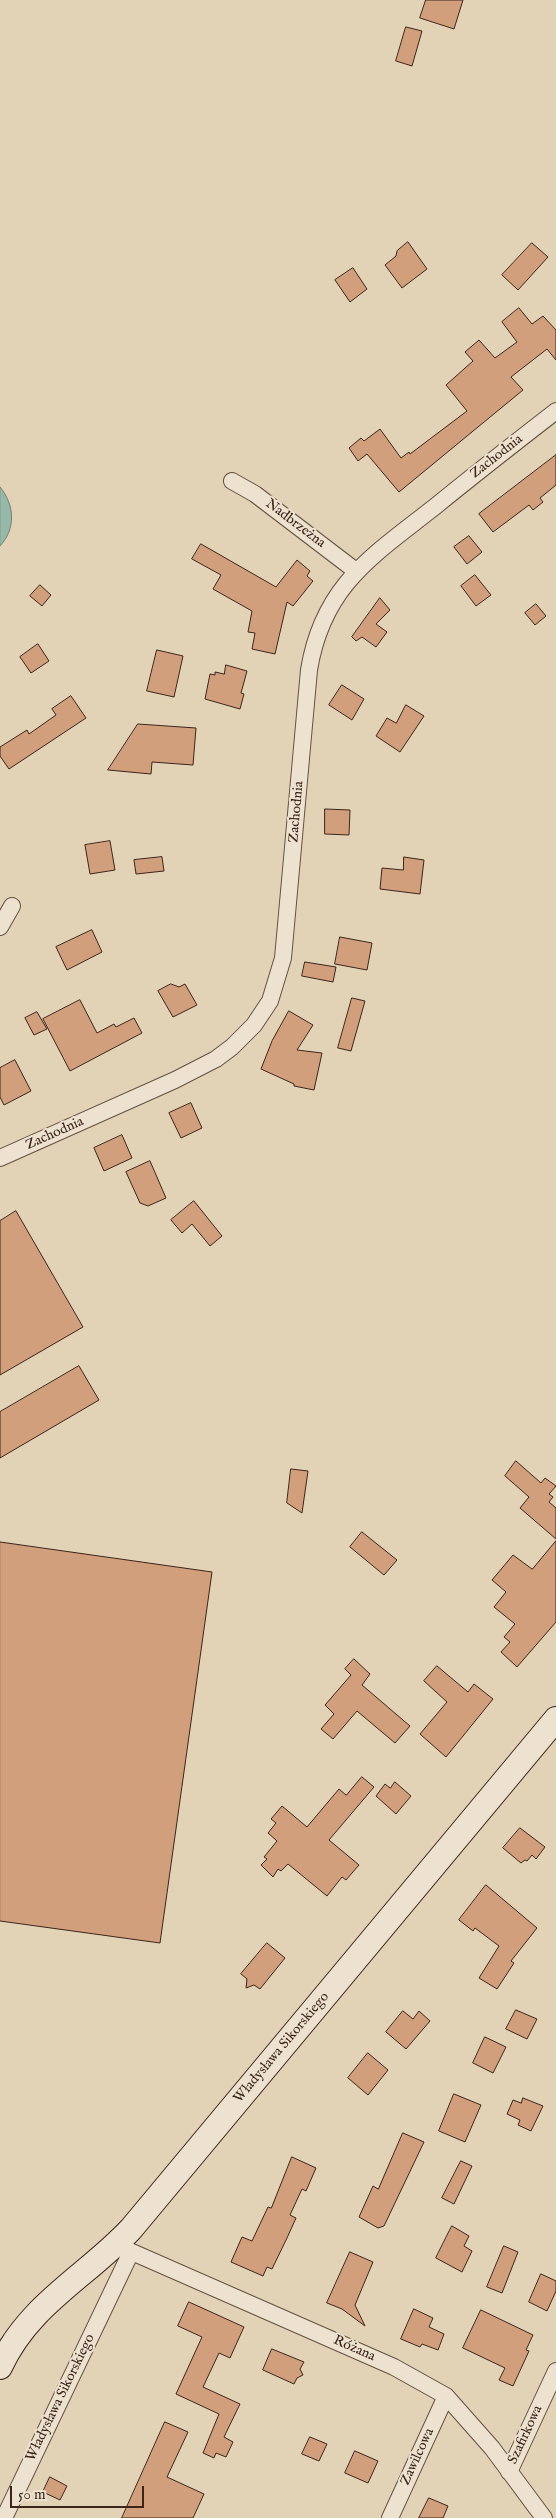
<!DOCTYPE html>
<meta charset="utf-8">
<style>
body{margin:0}
#map{position:relative;width:556px;height:2518px;overflow:hidden;background:#e3d3b6;font-family:"IM FELL English",serif}
canvas{display:block}
.scale{position:absolute;left:10px;top:2486px;width:134px;height:22px;box-sizing:border-box;border:2px solid #3b251a;border-top:0;padding-left:6px;font-size:15px;line-height:18px;white-space:nowrap;color:#3b251a;-webkit-text-stroke:4px #ede2d0;paint-order:stroke}
</style>
<div id="map">
<canvas width="556" height="2518"></canvas>
<div class="scale">50 m</div>
</div>
<script>
const c = document.querySelector('canvas').getContext('2d');
c.lineJoin = 'round';
function paint(path, color) { c.fillStyle = color; c.fill(path, 'evenodd'); }
function trace(path, color, width, dash) { c.strokeStyle = color; c.lineWidth = width; c.lineCap = dash ? 'butt' : 'round'; c.setLineDash(dash || []); c.stroke(path); }
function write(font, color, halo, rows, align = 'center') {
  c.font = font + ' "IM FELL English",serif'; c.lineWidth = 4; c.setLineDash([]); c.textBaseline = 'middle'; c.strokeStyle = halo; c.fillStyle = color; for (const [text, x, y, turn = 0] of rows) {
    c.save(); c.translate(x, y); c.rotate((+turn || 0) * Math.PI / 180); c.textAlign = isNaN(turn) ? turn : align; if (halo) c.strokeText(text, 0, 0); c.fillText(text, 0, 0); c.restore();
  }
}
const water = new Path2D(`
 M0 487C15 505 16 529 0 546Z`);
paint(water, '#96b9a9');
trace(water, '#727e70', 1);
const building = new Path2D(`
 M426 0H463L454 29 420 18Z
 M406 27 422 31 412 66 396 61Z
 M408 242 427 269 402 288 385 265 396 256 397 251Z
 M532 243 548 257 518 290 502 275Z
 M353 268 367 289 350 302 335 280Z
 M519 308 532 324 543 316 556 330V360L547 349 511 377 523 390 399 492 367 454 358 461 349 448 361 438 364 441 380 429 401 458 409 452 410 454 467 411 446 385 473 361 465 352 479 340 495 358 517 342 502 322Z
 M556 455V485L540 498 543 502 533 510 529 505 493 532 479 514Z
 M469 536 482 552 467 564 454 547Z
 M201 544 276 587 297 560 310 571 307 576 313 581 293 606 287 602 275 654 252 649 255 633 248 632 252 611 213 589 221 575 192 559Z
 M475 575 491 595 476 606 461 586Z
 M40 585 51 595 42 606 30 596Z
 M380 598 390 610 376 624 387 632 376 647 362 637 356 641 352 637Z
 M536 604 546 616 535 625 525 613Z
 M38 644 49 661 31 673 20 657Z
 M157 650 183 656 174 697 147 691Z
 M226 665 247 671 241 693 244 694 240 709 205 699 210 674 215 675V672L224 674Z
 M342 685 364 699 352 720 329 705Z
 M71 696 86 718 9 769 0 756V747L27 730 29 734 56 715 52 709Z
 M406 705 424 716 400 752 376 736 387 718 396 723Z
 M138 724 196 728 193 765 152 762 151 774 108 770Z
 M325 809 350 810 349 835 325 834Z
 M110 841 115 870 90 874 85 845Z
 M162 857 164 871 136 874 134 860Z
 M404 857 424 860 420 894 380 889 382 868 403 870Z
 M92 930 102 952 67 970 56 947Z
 M340 937 372 943 367 970 335 964Z
 M305 962 336 967 333 982 302 976Z
 M171 984 179 987 185 984 197 1005 173 1017 158 991Z
 M352 998 365 1001 351 1051 338 1048Z
 M80 1000 97 1033 114 1024 116 1027 134 1018 142 1033 70 1071 43 1019Z
 M289 1011 313 1025 297 1050 322 1053 314 1090 294 1086V1084L261 1069 272 1041Z
 M37 1012 47 1029 34 1035 25 1018Z
 M15 1060 31 1091 4 1105 0 1097V1068Z
 M191 1103 202 1128 181 1138 169 1113Z
 M122 1135 132 1158 104 1171 94 1148Z
 M150 1161 166 1198 148 1206 140 1203 126 1172Z
 M194 1201 222 1236 210 1246 192 1224 182 1233 171 1220Z
 M16 1211 83 1327 0 1375V1221Z
 M79 1366 99 1400 0 1458V1412Z
 M516 1461 541 1483 545 1478 556 1486 549 1494 553 1497 549 1502 556 1508V1539L520 1508 529 1497 505 1476Z
 M291 1469 308 1471 302 1513 287 1503Z
 M362 1532 397 1560 384 1575 350 1547Z
 M556 1541V1622L517 1667 501 1652 510 1642 504 1637 515 1624 494 1607 506 1592 492 1580 513 1555 532 1569Z
 M0 1542 212 1572 160 1943 0 1921Z
 M354 1659 370 1674 362 1685 410 1726 395 1743 357 1711 333 1739 321 1729 334 1714 325 1705 351 1675 345 1669Z
 M437 1666 468 1692 474 1684 493 1699 446 1757 420 1734 447 1702 424 1681Z
 M362 1777 374 1787 329 1840 359 1865 346 1880 342 1877 327 1896 288 1864 281 1871 278 1869 273 1877 261 1865 267 1859 264 1857 277 1841 268 1833 276 1823 271 1819 282 1806 307 1827 339 1789 346 1795Z
 M395 1782 411 1796 396 1814 376 1796 385 1784 390 1788Z
 M520 1828 545 1847 536 1859 532 1855 527 1861 525 1860 521 1863 503 1848Z
 M486 1885 537 1928 511 1961 514 1963 497 1989 479 1978 499 1946 475 1928 473 1931 459 1920Z
 M267 1943 285 1958 260 1989 254 1985 246 1988 247 1979 241 1974Z
 M516 2010 537 2019 527 2039 506 2029Z
 M403 2011 413 2019 419 2011 430 2021 406 2049 386 2032Z
 M485 2037 506 2047 493 2073 473 2063Z
 M368 2053 388 2070 368 2095 348 2078Z
 M454 2094 481 2105 465 2142 439 2131Z
 M523 2098 543 2106 531 2131 518 2125 520 2120 507 2114 513 2100 521 2103Z
 M403 2133 424 2142 384 2226 378 2228 359 2217 373 2186 378 2189Z
 M292 2157 316 2168 306 2191 302 2189 290 2215 296 2218 287 2238 272 2269 267 2267 263 2276 231 2262 242 2237 252 2241 268 2207 271 2208Z
 M461 2161 472 2166 454 2204 442 2198Z
 M452 2226 469 2236 464 2246 472 2251 462 2272 436 2258Z
 M504 2246 518 2252 502 2293 487 2287Z
 M350 2252 373 2262 355 2305 365 2326 342 2309 327 2303Z
 M541 2274 556 2281V2291L547 2311 529 2302Z
 M189 2302 244 2327 230 2358 219 2353 203 2387 240 2404 224 2437 233 2442 226 2457 216 2453 214 2458 203 2453 219 2414 176 2394 202 2337 178 2326Z
 M414 2309 433 2318 429 2327 444 2334 438 2350 422 2344 420 2347 401 2339Z
 M481 2310 533 2335 526 2350 529 2351 513 2386 499 2380 505 2368 463 2348Z
 M272 2349 304 2362 300 2369 303 2375 297 2378 294 2384 263 2370Z
 M165 2422 188 2432 167 2477 204 2494 193 2518H122Z
 M310 2437 327 2444 319 2461 302 2454Z
 M355 2451 378 2461 368 2483 345 2473Z
 M50 2477 67 2486 60 2500 43 2492Z
 M429 2498 448 2506 443 2518H419Z`);
paint(building, '#d19f7c');
trace(building, '#3b251a', 1);
const street = new Path2D(`
 M232 481 255 494 356 571
 M0 927 12 906
 M0 1158 175 1080 216 1059 232 1047 254 1025 270 1001 283 958 309 670C323 584 374 555 437 505 476 473 516 442 556 411
 M116 2245 394 2367 446 2396 492 2448 544 2518
 M509 2472 556 2371
 M4 2518 131 2252
 M390 2518 446 2396`);
const secondary = new Path2D(`
 M0 2367C29 2304 86 2277 131 2229L556 1719`);
trace(street, '#655041', 18);
trace(secondary, '#3b251a', 26);
trace(street, '#ede2d0', 16);
trace(secondary, '#ede2d0', 24);
write('14px', '#3b251a', '#ede2d0', [
 ["Zachodnia",497,457,-38],
 ["Nadbrzeżna",295,524,37],
 ["Zachodnia",297,812,-85],
 ["Zachodnia",55,1134,-24],
 ["Władysława Sikorskiego",282,2048,-50],
 ["Różana",354,2349,24],
 ["Władysława Sikorskiego",61,2398,-64],
 ["Szafirkowa",526,2435,-65],
 ["Zawilcowa",418,2457,-65]
]);
</script>
